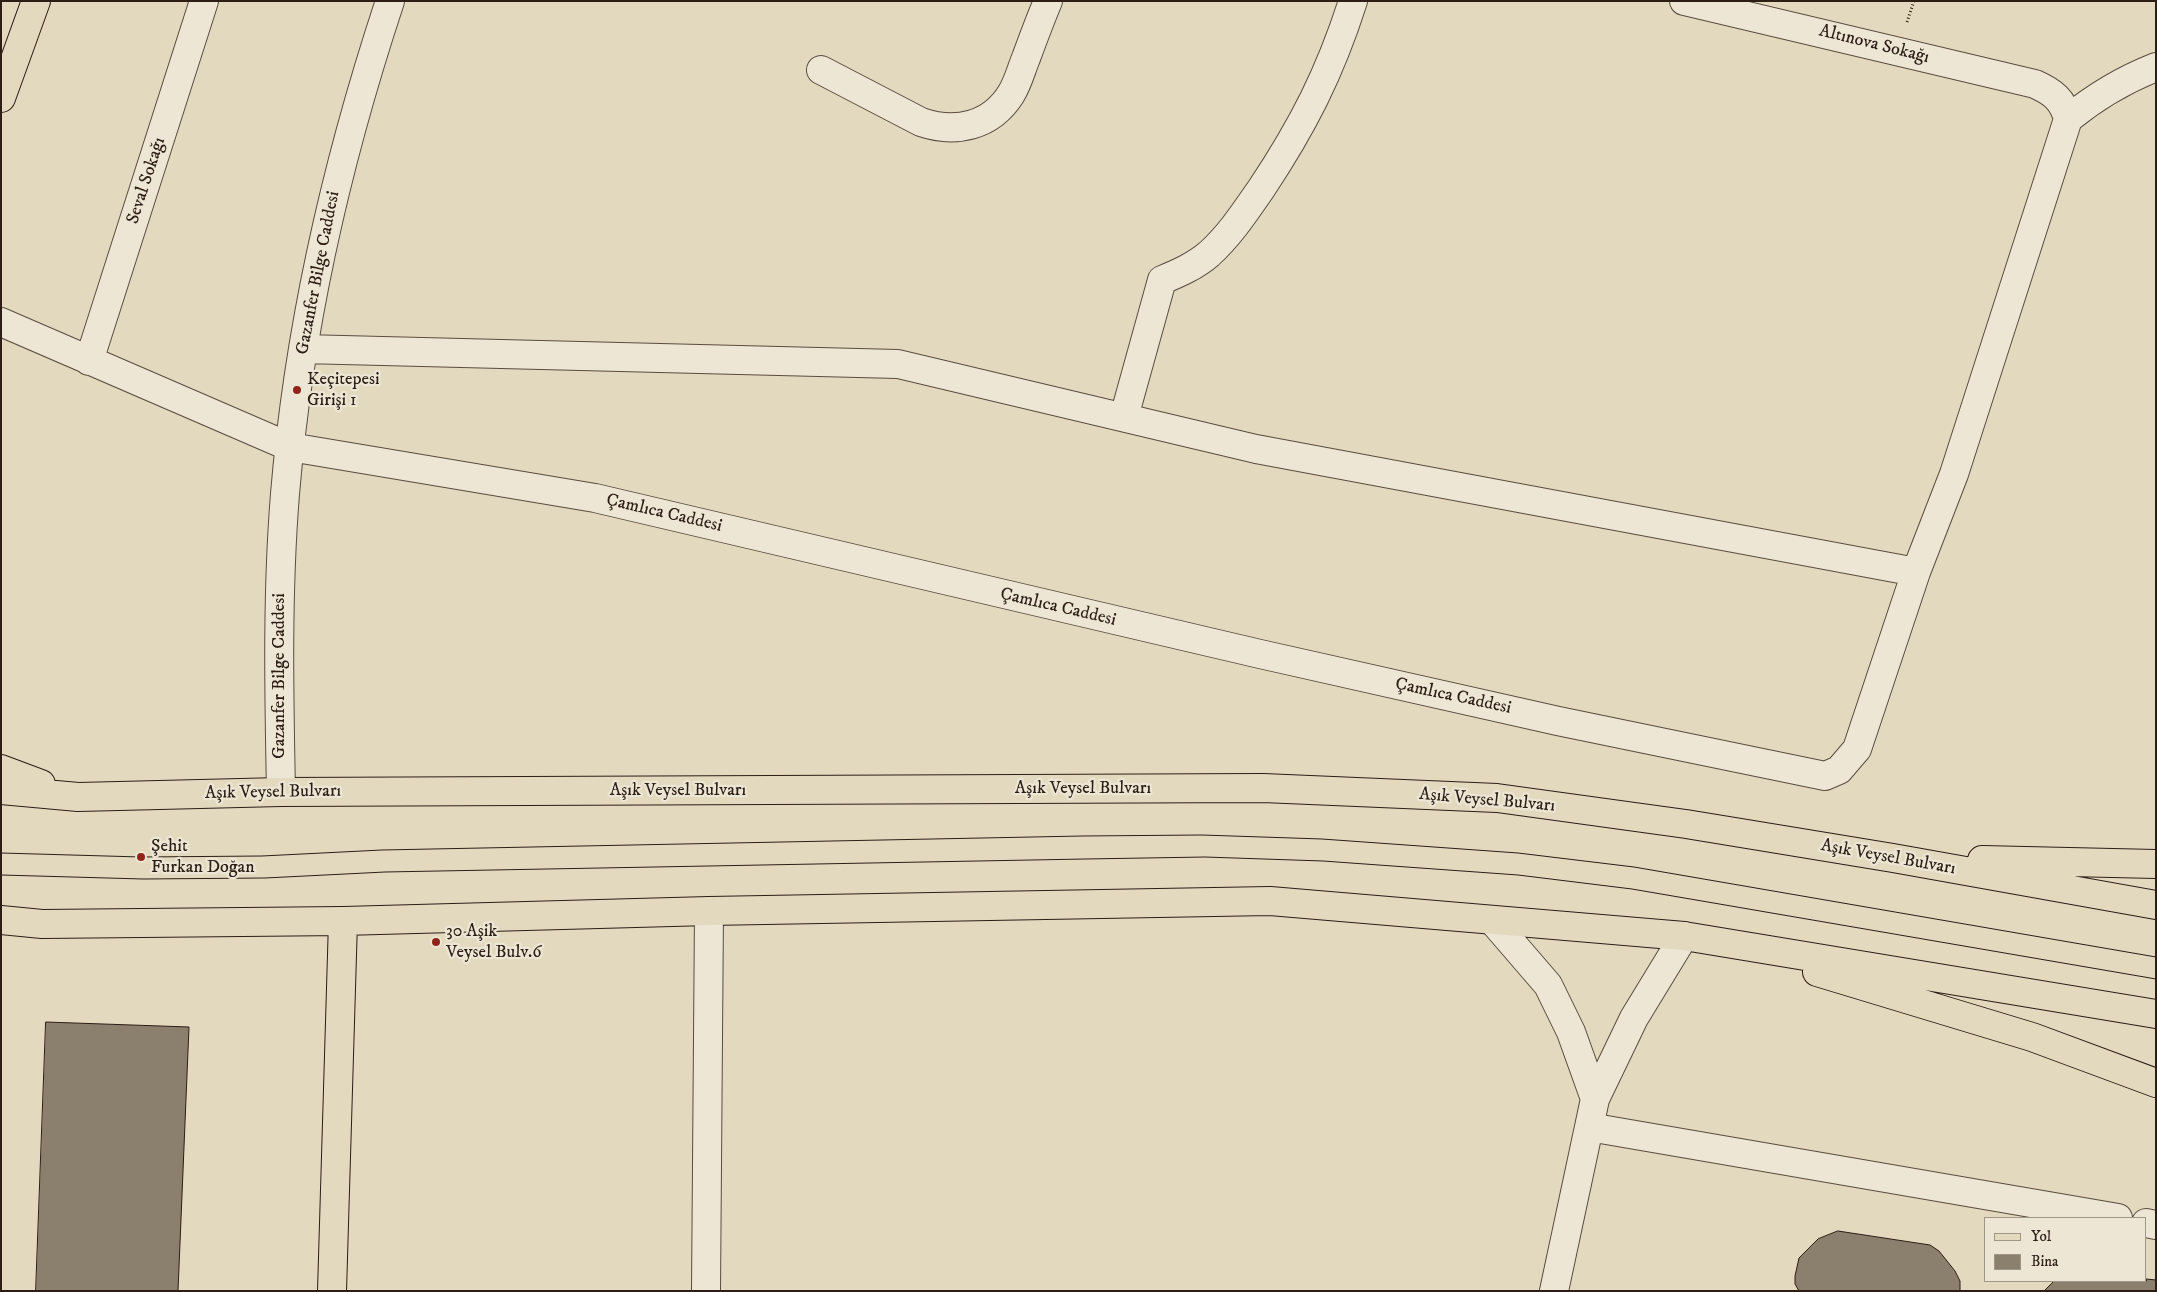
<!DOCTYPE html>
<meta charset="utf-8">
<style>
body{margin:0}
#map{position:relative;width:2157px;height:1292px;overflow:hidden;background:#e3d9be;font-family:"IM FELL DW Pica",serif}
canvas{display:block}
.frame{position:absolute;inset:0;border:2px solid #2c1d15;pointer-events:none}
.legend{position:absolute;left:1984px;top:1217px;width:162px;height:65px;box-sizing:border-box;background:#ede6d5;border:1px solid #a09688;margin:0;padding:6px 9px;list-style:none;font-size:15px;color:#2c1d15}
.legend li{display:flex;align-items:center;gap:10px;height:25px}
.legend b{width:25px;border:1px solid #a09688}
</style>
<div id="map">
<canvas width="2157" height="1292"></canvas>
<div class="frame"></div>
<ul class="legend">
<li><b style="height:6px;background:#e3d9be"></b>Yol</li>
<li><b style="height:14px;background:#8b7f6d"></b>Bina</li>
</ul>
</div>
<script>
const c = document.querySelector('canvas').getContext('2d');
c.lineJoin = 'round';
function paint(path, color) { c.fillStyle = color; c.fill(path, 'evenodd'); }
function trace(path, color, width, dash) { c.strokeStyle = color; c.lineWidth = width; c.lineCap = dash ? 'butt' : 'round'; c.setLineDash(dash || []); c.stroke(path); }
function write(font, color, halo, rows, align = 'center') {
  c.font = font + ' "IM FELL DW Pica",serif'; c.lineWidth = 4.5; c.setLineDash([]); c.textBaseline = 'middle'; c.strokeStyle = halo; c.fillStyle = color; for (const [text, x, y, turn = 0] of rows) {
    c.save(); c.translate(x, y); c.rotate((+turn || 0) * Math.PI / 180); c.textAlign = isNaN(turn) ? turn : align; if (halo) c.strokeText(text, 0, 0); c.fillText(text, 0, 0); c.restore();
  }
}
const building = new Path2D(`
 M46 1022 189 1027 178 1291H36Z
 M1838 1231 1930 1245 1939 1251 1955 1271 1960 1281V1291H1799L1795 1284V1276L1799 1258 1818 1239Z
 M2146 1279 2156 1280V1291H2044L2054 1281H2146Z`);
paint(building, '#8b7f6d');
trace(building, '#2c1d15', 1);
const street = new Path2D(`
 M821 70 921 122C956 134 991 126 1011 94 1018 83 1021 70 1026 58 1033 39 1040 20 1048 1
 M2068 119C2096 96 2123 80 2156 67
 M1 322 290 447 595 498 1260 654 1558 721 1825 776 1839 770 1857 749 1916 572 1954 474 2068 119C2063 100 2053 92 2035 84L1684 1
 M303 349 898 364 1256 449 1916 572
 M89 361 204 1
 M1124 417 1162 280C1179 273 1195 266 1209 254 1230 235 1245 212 1261 189 1303 126 1330 73 1353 1
 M281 792C279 693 277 593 285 494 299 325 337 161 390 1
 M1492 920 1548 985 1571 1032 1595 1099
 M1589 1127 2118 1218
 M2146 1223 2156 1225
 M706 1291 709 911
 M1554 1291 1595 1099 1634 1018 1684 936`);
const primary = new Path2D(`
 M1 98 36 1
 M1 769 41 784
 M1 790 78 797 281 792 1263 788 1497 798 1686 824 1893 858 2156 905
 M1982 860 2156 864
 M1 920 42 924 343 921 709 911 1270 901 1684 936 2156 1014
 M1817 972 2032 1037 2156 1083
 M332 1291 343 921`);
trace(street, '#5a4c3f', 30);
trace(primary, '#2c1d15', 30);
trace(new Path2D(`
 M1907 22 1914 1`), '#2c1d15', 3, [1, 2.5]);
trace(street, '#ede6d5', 28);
trace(primary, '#e3d9be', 28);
trace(new Path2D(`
 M1 853 141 857 262 856 382 850 1082 836 1202 835 1322 839 1518 853 1634 867 2156 957
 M1 875 143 879 265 878 385 872 1085 859 1205 857 1323 861 1518 875 1632 889 2156 979`), '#2c1d15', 1);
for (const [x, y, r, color] of [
 [297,390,5,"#8f2418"],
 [141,857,5,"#8f2418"],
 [436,942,5,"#8f2418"]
]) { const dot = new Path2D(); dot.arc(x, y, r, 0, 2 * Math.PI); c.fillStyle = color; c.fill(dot); trace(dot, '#ede6d5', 2); }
write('18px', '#2c1d15', '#ede6d5', [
 ["Altınova Sokağı",1874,45,14],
 ["Seval Sokağı",147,181,-72],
 ["Gazanfer Bilge Caddesi",319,273,-79],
 ["Çamlıca Caddesi",664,514,13],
 ["Çamlıca Caddesi",1058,608,13],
 ["Gazanfer Bilge Caddesi",280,676,-90],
 ["Çamlıca Caddesi",1453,697,12],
 ["Aşık Veysel Bulvarı",1083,789],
 ["Aşık Veysel Bulvarı",678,791],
 ["Aşık Veysel Bulvarı",273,793,-1],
 ["Aşık Veysel Bulvarı",1487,801,5],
 ["Aşık Veysel Bulvarı",1888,858,10]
]);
write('18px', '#2c1d15', '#ede6d5', [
 ["Keçitepesi",307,380],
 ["Girişi 1",307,401],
 ["Şehit",151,847],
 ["Furkan Doğan",151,868],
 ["30 Aşik",446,932],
 ["Veysel Bulv.6",446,953]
], 'left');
</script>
